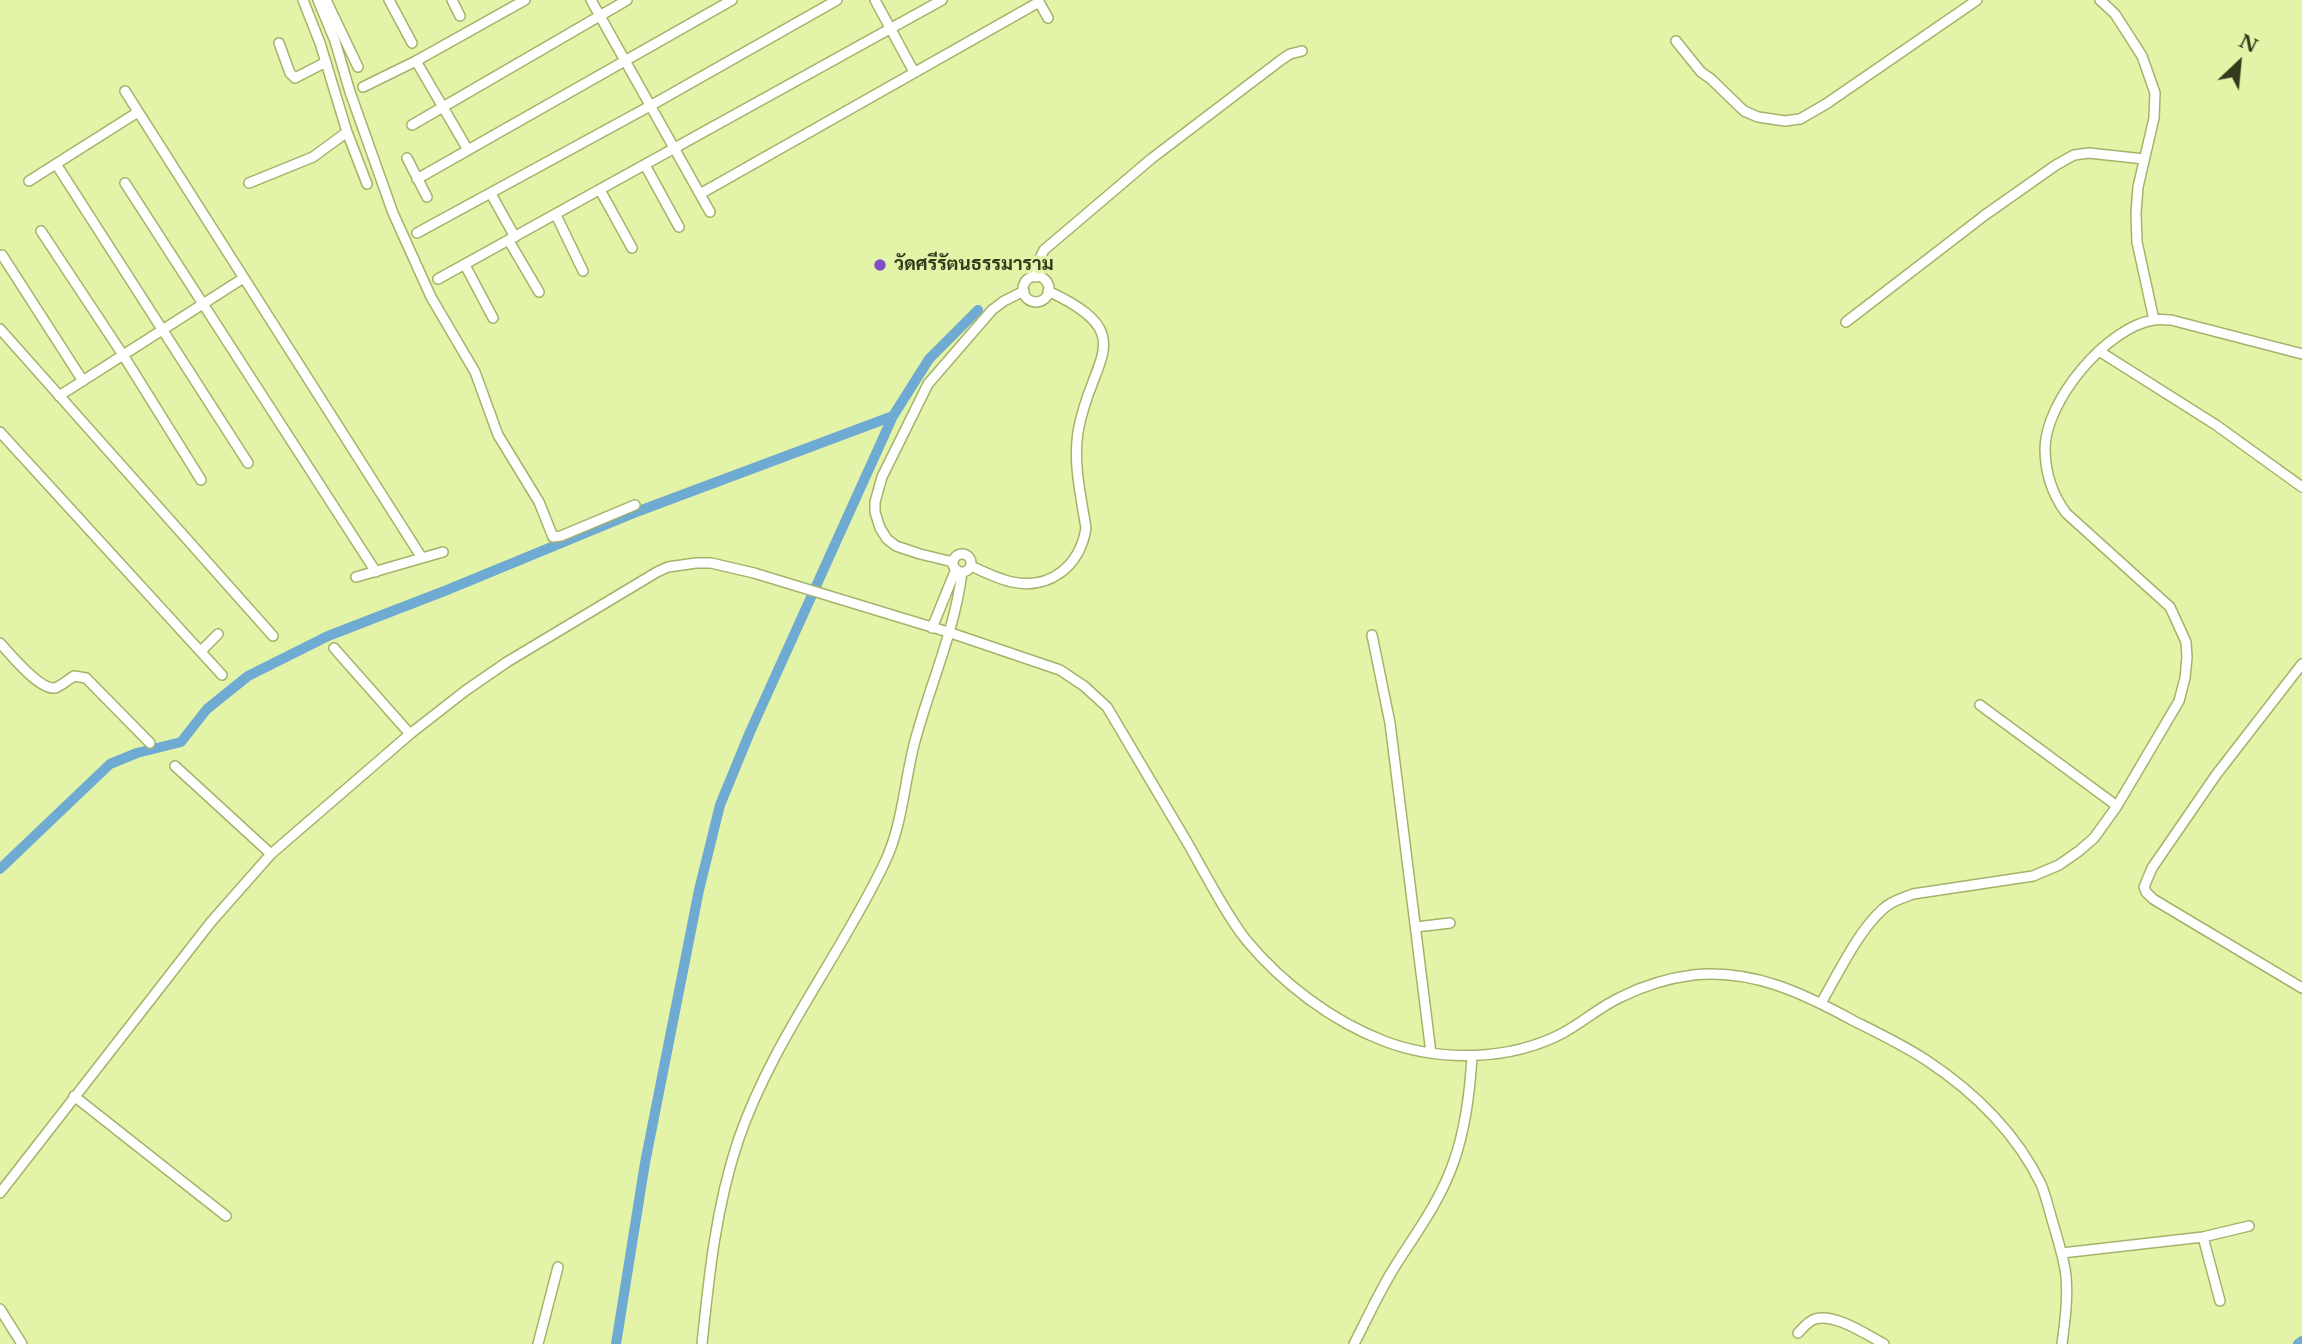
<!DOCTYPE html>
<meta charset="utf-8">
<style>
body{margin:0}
#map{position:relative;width:2302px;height:1344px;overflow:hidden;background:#e3f4a8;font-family:"Libre Baskerville",serif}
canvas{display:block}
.north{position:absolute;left:2204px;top:28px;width:70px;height:70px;-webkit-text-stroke:5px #e3f4a8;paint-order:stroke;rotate:26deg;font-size:19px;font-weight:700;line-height:28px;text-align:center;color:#343b1c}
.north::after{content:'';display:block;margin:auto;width:24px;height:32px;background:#343b1c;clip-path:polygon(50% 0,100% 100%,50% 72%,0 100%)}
</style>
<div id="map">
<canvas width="2302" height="1344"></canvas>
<div class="north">N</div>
</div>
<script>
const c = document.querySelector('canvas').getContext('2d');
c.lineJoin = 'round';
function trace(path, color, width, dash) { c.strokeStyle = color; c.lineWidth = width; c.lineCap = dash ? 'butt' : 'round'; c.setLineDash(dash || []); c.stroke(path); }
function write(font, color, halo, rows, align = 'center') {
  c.font = font + ' "Libre Baskerville",Sarabun,serif'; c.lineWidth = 7; c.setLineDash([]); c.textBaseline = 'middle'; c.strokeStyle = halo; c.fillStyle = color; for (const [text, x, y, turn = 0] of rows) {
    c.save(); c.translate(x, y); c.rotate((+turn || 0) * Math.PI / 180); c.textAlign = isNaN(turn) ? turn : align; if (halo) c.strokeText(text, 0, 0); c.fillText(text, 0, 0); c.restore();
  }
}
trace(new Path2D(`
 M0 869 110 764 137 753 181 742 207 709 248 676 328 636 447 590 639 511 893 416
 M616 1344 645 1163 699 890 720 805 750 732 893 416 929 359 978 310
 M2298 1344 2302 1341`), '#6eaad2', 10);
const minor = new Path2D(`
 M318 0 335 41 350 92 393 213 431 297 475 372 498 435 539 502 553 537 561 536 635 505
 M326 0 358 67
 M389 0 412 43
 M452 0 460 16
 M591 0 710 212
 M875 0 914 72
 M1038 0 1048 18
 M2100 0 2115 14 2142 56 2155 93 2154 118 2138 187 2136 213 2137 242 2154 320
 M1676 41 1701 72 1711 79 1744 111 1758 117 1785 121 1800 119 1826 104 1977 0
 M279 43 290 73 295 78 326 62
 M416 61 468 150
 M363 87 416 61 525 0
 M125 91 422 558
 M412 125 627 0
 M347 132 367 184
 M407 158 427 197
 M56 164 248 463
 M645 165 679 227
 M417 179 732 0
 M29 181 138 112
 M125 183 376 572
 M249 183 313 157 347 132 320 43 303 0
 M600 190 632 248
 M491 194 515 237
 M700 194 1039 2
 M556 215 583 271
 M41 231 123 355 201 480
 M417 233 650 106 837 0
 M509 241 539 292
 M2 255 83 381
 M465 265 493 318
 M1023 289a13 13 0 1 1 26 0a13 13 0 1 1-26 0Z
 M1035 277 1037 264 1044 250 1151 159 1281 60 1290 54 1302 51
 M438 279 942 0
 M1846 322 1985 215 2056 165 2074 155 2089 153 2144 159
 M0 329 273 636
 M2099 351 2216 425 2302 487
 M59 396 242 279
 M0 432 222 675
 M953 563a9 9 0 1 1 18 0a9 9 0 1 1-18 0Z
 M953 562 920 554 896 546 887 539 880 528 875 512V502L882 477 928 384 992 310 1004 301 1024 291
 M971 566C984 572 998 579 1012 582 1050 590 1080 566 1086 528 1081 497 1073 463 1078 432 1090 358 1143 335 1048 291
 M356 577 443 552
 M932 628 956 569
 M1372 635 1390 723 1431 1053
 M0 643C11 655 39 690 55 688 61 686 68 680 74 676L86 678 150 743
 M334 648 410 734
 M201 651 218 634
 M2302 664 2216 775 2152 868 2144 887 2146 892 2153 899 2302 988
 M1980 705 2117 806
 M175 766 271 854
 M1416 927 1450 923
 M1821 1003C1838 974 1858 931 1883 909 1891 901 1903 898 1913 894L2033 876 2059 865 2079 851 2094 838 2117 806 2179 701 2185 678 2187 657 2186 642 2170 607 2066 513C2052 494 2045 472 2045 448 2046 400 2107 327 2154 320 2159 319 2166 320 2171 320L2302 354
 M74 1096 226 1216
 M0 1193 211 922 271 854 410 734 465 691 507 662 657 572 668 567 696 563H711L754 573 948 632 1060 670 1084 686 1107 707C1134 752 1160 797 1187 842 1205 873 1226 915 1247 941 1283 984 1332 1021 1384 1041 1439 1062 1510 1061 1563 1033 1583 1022 1601 1006 1621 997 1643 986 1669 978 1693 975 1753 969 1803 993 1854 1021 1878 1033 1903 1045 1926 1060 1973 1091 2016 1133 2041 1184 2046 1196 2049 1210 2053 1223 2058 1241 2064 1258 2066 1276 2068 1299 2065 1321 2062 1344
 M2203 1237 2220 1301
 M2062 1253 2203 1237 2249 1226
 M0 1309 22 1344
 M1798 1333C1803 1328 1808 1321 1815 1319 1835 1313 1867 1335 1884 1344
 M538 1344 558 1267
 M702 1344C709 1275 716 1207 738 1141 772 1041 839 958 884 864 903 825 904 782 915 741 930 685 955 630 962 572
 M1354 1344C1367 1319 1379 1292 1394 1268 1416 1233 1441 1200 1454 1161 1466 1127 1470 1092 1472 1056`);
trace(minor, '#a3b36a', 12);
trace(minor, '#fff', 9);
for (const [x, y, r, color] of [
 [880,265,7,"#7f4fc7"]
]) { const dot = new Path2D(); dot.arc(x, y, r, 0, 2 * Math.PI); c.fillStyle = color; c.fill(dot); trace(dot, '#e3f4a8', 2.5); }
write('bold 19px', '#343b1c', '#e3f4a8', [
 ["วัดศรีรัตนธรรมาราม",894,265]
], 'left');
</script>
